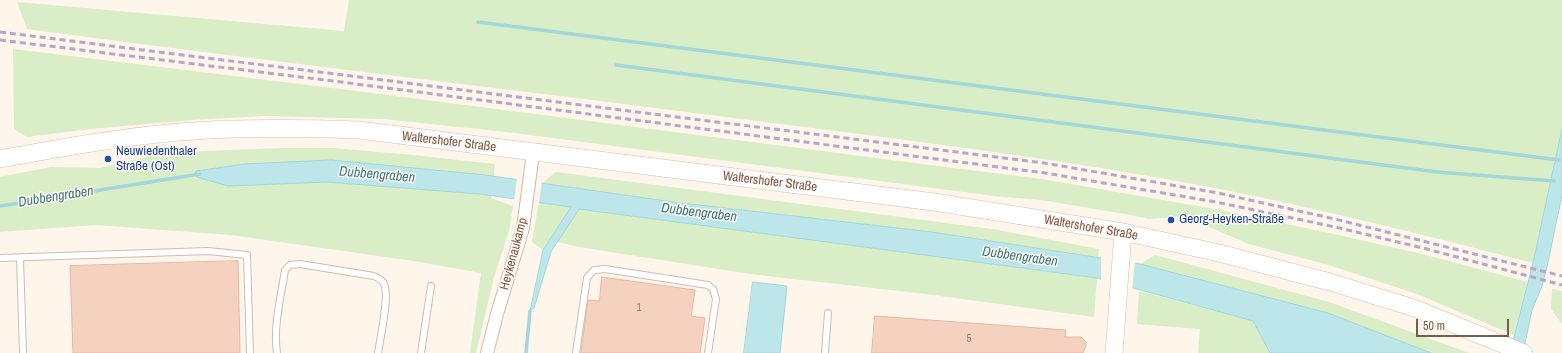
<!DOCTYPE html>
<meta charset="utf-8">
<style>
body{margin:0}
#map{position:relative;width:1562px;height:353px;overflow:hidden;background:#fef5eb;font-family:"Archivo Narrow",sans-serif}
canvas{display:block}
.scale{position:absolute;left:1416px;top:319px;width:93px;height:18px;box-sizing:border-box;border:2px solid #7c594b;border-top:0;padding-left:5px;font-size:12px;line-height:14px;white-space:nowrap;color:#7c594b;-webkit-text-stroke:3px #fff9f2;paint-order:stroke}
</style>
<div id="map">
<canvas width="1562" height="353"></canvas>
<div class="scale">50 m</div>
</div>
<script>
const c = document.querySelector('canvas').getContext('2d');
c.lineJoin = 'round';
function paint(path, color) { c.fillStyle = color; c.fill(path, 'evenodd'); }
function trace(path, color, width, dash) { c.strokeStyle = color; c.lineWidth = width; c.lineCap = dash ? 'butt' : 'round'; c.setLineDash(dash || []); c.stroke(path); }
function write(font, color, halo, rows, align = 'center') {
  c.font = font + ' "Archivo Narrow",sans-serif'; c.lineWidth = 3; c.setLineDash([]); c.textBaseline = 'middle'; c.strokeStyle = halo; c.fillStyle = color; for (const [text, x, y, turn = 0] of rows) {
    c.save(); c.translate(x, y); c.rotate((+turn || 0) * Math.PI / 180); c.textAlign = isNaN(turn) ? turn : align; if (halo) c.strokeText(text, 0, 0); c.fillText(text, 0, 0); c.restore();
  }
}
paint(new Path2D(`
 M349 0H1562V129L1533 263C1429 236 1325 210 1220 189 1069 160 917 141 765 122 519 90 273 62 27 29L17 2 344 31Z
 M13 49 349 90 938 166 1042 179 1215 209 1334 234 1422 254 1528 282 1514 335 1417 294 1332 266 1249 244 1202 224 1178 217 1148 219 1131 215 1041 200 994 196 515 133 384 119 264 116 192 120 90 129 27 137 14 129Z
 M281 148H333L413 155 495 164 491 198 513 206 509 231 494 277 476 353H470L481 273 414 261 231 235 96 225 0 232V177L51 167 100 168 151 156 203 151Z
 M556 172 992 229 1099 249 1098 258 932 232 673 202 542 183Z
 M539 202 571 207 543 250 532 242Z
 M579 209 1097 278 1094 317 926 294 750 274 579 247 557 242Z
 M1155 255 1329 302 1469 353H1431L1328 313 1140 264Z
 M1552 289 1562 291V324L1551 309Z
 M1139 291 1253 321 1270 353H1198L1200 329 1137 324Z`), '#d9edc7');
const water = new Path2D(`
 M1562 129V195L1547 267 1542 286 1532 310 1523 353H1510L1533 263Z
 M332 160 485 175 673 202 932 232 1140 264 1328 313 1431 353H1270L1253 321 1097 278 579 209 551 252 534 308 530 311 543 250 571 207 480 194 327 182 228 186 197 177 195 174 196 171 245 164Z
 M753 282 787 286 780 353H744Z`);
paint(water, '#bde6ea');
trace(water, '#a2d7dc', 1);
paint(new Path2D(`
 M517 178 542 181 539 204 514 201Z
 M1101 256 1135 261 1132 291 1101 282Z`), '#fef5eb');
trace(new Path2D(`
 M478 22 1559 160
 M616 65 1437 172 1554 181
 M0 206 200 174
 M526 353 530 311`), '#a2d7dc', 3.5);
const building = new Path2D(`
 M238 261 240 353H73L70 266Z
 M602 277 695 290 691 316 705 318 700 353H581L588 300 599 301Z
 M875 316 1066 330 1065 337H1081L1086 342V346L1083 353H872Z`);
paint(building, '#f5d2c0');
trace(building, '#e9b7a0', 1);
const service = new Path2D(`
 M0 258 208 251 247 255 250 353
 M20 258 23 353
 M277 353C273 326 281 297 285 270L290 265 300 264 374 276C378 278 382 279 384 284 390 295 380 339 378 353
 M421 353 431 286
 M576 353 587 278 594 270 605 269 708 285 713 289 716 299 708 353
 M825 353 828 313`);
const minor = new Path2D(`
 M487 353 497 314 523 228 533 153`);
const secondary = new Path2D(`
 M0 159C60 148 120 137 180 132 239 127 299 128 359 130L934 202 1123 232 1219 253 1330 282 1414 308 1524 353
 M1114 353 1123 232`);
trace(service, '#d2bbae', 8);
trace(minor, '#d2bbae', 14);
trace(secondary, '#d7beae', 18);
trace(service, '#fff', 6);
trace(minor, '#fff', 12);
trace(secondary, '#fff', 17);
trace(new Path2D(`
 M0 32 1044 163 1218 193 1335 219 1562 276
 M0 40 333 81 1045 173 1216 202 1335 227 1423 248 1562 285`), '#b7a6ca', 3, [6, 4]);
for (const [x, y, r, color] of [
 [108,159,4,"#1a4fb4"],
 [1171,220,4,"#1a4fb4"]
]) { const dot = new Path2D(); dot.arc(x, y, r, 0, 2 * Math.PI); c.fillStyle = color; c.fill(dot); trace(dot, '#fff9f2', 1.5); }
write('11px', '#9a7768', null, [
 ["1",639,308],
 ["5",969,339]
]);
write('13px', '#7c594b', '#fff9f2', [
 ["Waltershofer Straße",449,142,7],
 ["Waltershofer Straße",770,182,7],
 ["Waltershofer Straße",1091,228,10],
 ["Heykenaukamp",514,254,-75]
]);
write('13px', '#164399', '#fff9f2', [
 ["Neuwiedenthaler",116,152],
 ["Straße (Ost)",116,167],
 ["Georg-Heyken-Straße",1179,220]
], 'left');
write('italic 14px', '#3c7a81', '#fff9f2', [
 ["Dubbengraben",377,175,5],
 ["Dubbengraben",56,197,-9],
 ["Dubbengraben",699,213,7],
 ["Dubbengraben",1020,257,8]
]);
</script>
